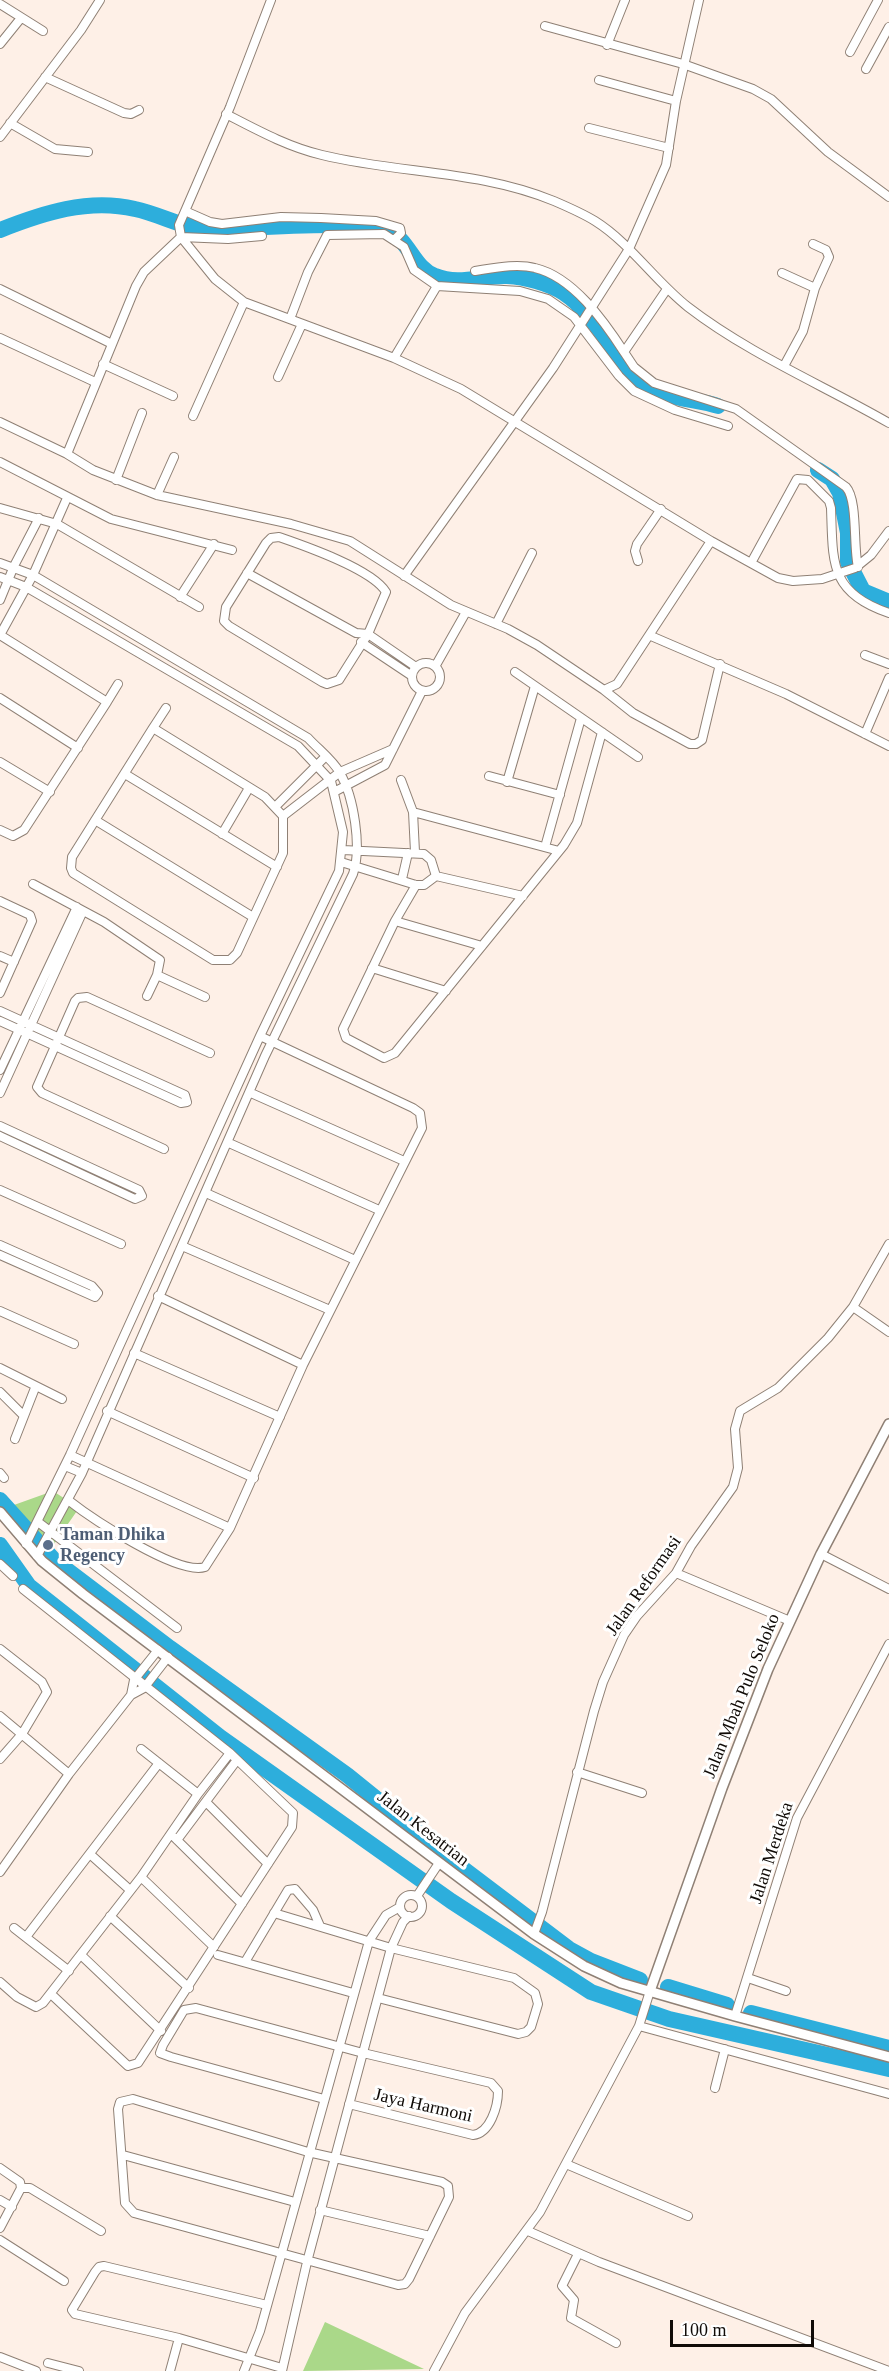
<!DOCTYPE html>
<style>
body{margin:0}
#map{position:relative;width:889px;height:2371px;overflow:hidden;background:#fef0e7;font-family:Georgia,serif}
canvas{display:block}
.scale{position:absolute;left:670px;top:2320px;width:144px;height:27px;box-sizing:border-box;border:3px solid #100b07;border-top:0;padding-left:8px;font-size:18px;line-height:21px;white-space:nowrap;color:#100b07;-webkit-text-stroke:4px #fff;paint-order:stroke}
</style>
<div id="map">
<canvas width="889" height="2371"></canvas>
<div class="scale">100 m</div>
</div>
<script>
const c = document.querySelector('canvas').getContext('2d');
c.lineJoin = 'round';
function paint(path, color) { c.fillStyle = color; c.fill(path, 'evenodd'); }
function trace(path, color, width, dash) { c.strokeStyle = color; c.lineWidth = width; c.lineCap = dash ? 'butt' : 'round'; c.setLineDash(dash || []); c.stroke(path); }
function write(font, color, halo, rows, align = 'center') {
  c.font = font + ' Georgia,serif'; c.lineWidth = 6; c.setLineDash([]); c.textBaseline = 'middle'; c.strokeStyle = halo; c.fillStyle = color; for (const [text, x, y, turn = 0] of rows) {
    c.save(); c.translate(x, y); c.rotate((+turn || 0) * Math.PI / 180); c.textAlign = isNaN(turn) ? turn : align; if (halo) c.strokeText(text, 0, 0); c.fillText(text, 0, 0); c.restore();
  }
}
paint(new Path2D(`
 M53 1491 79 1508 43 1560 0 1510Z
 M325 2322 424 2369 303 2371Z`), '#aad889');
trace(new Path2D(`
 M0 230C43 213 88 198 135 209 159 214 181 227 206 230 252 228 296 224 342 225 356 226 374 224 387 230 409 239 413 268 435 276 459 286 483 275 507 276 525 277 548 283 564 293 599 316 612 360 645 384 664 399 696 399 718 406
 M818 470 832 479 840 493 848 533V562L863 591 889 602
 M0 1500 54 1560 170 1648 347 1775 462 1868 569 1949 591 1961 640 1980
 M0 1545 29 1586 220 1737 451 1901 591 1992 669 2019 889 2069
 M668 1987 727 2005
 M751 2013 889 2048`), '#2daedc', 16);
const minor = new Path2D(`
 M271 0 230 107 179 225 181 237 144 272 136 286 67 454 93 470 157 495 291 524 350 541 451 605 508 629 537 645 604 690 617 684 711 541
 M0 4 43 31
 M545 26 683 64 753 89 771 99 828 152 889 197
 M0 44 21 18
 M607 45 625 0
 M850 52 878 0
 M866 69 889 27
 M45 77 124 113 131 114 139 110
 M599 80 676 101
 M226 114C257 130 288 147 322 155 400 174 479 170 554 201 568 207 582 213 595 221 630 243 655 281 688 307 749 354 823 385 889 423
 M10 123 55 149 88 152
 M589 128 669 148
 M0 137 81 30 100 0
 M185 211 210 222 222 224 281 217 321 218 376 221 400 228 401 233 395 239
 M181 237 215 279 244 302 394 358 461 389 711 541 778 578 793 581 822 579 855 568 871 555 889 531
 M181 237 228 239 262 236
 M475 271C494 268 517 263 535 268 573 277 604 321 624 352L667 289
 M782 273 815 288
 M0 289 112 344
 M290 319 308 272 327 235 384 234 404 247 414 270 437 286 520 291 548 299 574 317 619 376 634 391 675 410 728 426
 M0 338 95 382
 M624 352 634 367 654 383 736 409 846 487C858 500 853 547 858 567
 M394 358 437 286
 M103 364 173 396
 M784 366 803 331 815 288 829 257 826 250 813 244
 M278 377 302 324
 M193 416 244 302
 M0 422 67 454
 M0 462 111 519 232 550
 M116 480 142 413
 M157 495 174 457
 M0 508 57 524 199 607
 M279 537C305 546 372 569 386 592L368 634 339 680 327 684 322 682 229 626 224 621 226 607 266 543 271 538Z
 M638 561 635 551 637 544 661 509
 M0 563 33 575 308 738C318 749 333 760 340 773 354 797 362 848 353 874L265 1056 82 1473 37 1556
 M751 563 797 479 808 480 829 501 831 508C833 562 829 593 889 613
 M247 573 356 633 368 634 416 667
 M404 576 553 368 629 249 666 165 676 101 699 0
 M0 577 26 587 298 746 331 781 343 832 339 871 260 1036 70 1455 26 1544
 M180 597 214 544
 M0 600 14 566 39 518
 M496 624 532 553
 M0 635 107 702 24 830 13 836 0 830
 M0 635 33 575 67 498
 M651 636 786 694 889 746
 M361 642 412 676
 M865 655 889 664
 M412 677a14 14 0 1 1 28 0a14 14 0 1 1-28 0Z
 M436 665 466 612
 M515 672 638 757
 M604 690 633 713 690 744H696L702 740 720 664
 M0 698 78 748
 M107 702 118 684
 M153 728 265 797 283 816V853L237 953 230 960H213L73 873 71 868 72 857Z
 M153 728 166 708
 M865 734 889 678
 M0 762 50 792
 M125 774 277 867
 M489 776 560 795
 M401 780 413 812 415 852
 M507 782 535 686
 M334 792 385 765 422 691
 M275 807 326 756
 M413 812 559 851
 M283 816 340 772 393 749
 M95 820 253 917
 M222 834 249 788
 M545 847 581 718
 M341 862 416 885H424L436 876 431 860 424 854 343 850
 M436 876 523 896
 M402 879 408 853
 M33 884 104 922 160 960 157 975 205 997
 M416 885 395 921 343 1029 346 1038 384 1058 395 1053 564 845 577 823 602 732
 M0 901 30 915 32 921 0 993
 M395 921 482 946
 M0 956 14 962
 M372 968 446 991
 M147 996 157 975
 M0 1011 185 1095 187 1102 181 1103 0 1021
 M0 1070 77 907
 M0 1093 83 911
 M251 1093 404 1161
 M0 1126 139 1190 142 1196 135 1199 0 1136
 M229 1143 379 1210
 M164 1149 42 1093 37 1087 75 1001 78 998 87 997 210 1053
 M0 1190 121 1244
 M206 1193 355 1260
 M0 1245 92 1286 98 1293 95 1297 0 1255
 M182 1246 330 1310
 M158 1296 303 1365
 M853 1307 889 1332
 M0 1311 74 1344
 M134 1353 280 1417
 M0 1368 62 1399
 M0 1392 23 1415
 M107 1411 254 1478
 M15 1439 35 1388
 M70 1455 230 1528
 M65 1466 82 1473
 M0 1473 4 1478
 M68 1500C91 1518 178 1576 205 1567L230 1528 303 1365 422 1128 420 1113 413 1108 260 1036
 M38 1522 177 1628
 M821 1554 889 1589
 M0 1564 13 1576
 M676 1573 790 1621
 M23 1589 230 1753 293 1813 292 1827 138 2063 128 2066 51 1994
 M0 1649 42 1682 47 1692 22 1734 0 1759
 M131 1695 134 1680 158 1650
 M0 1716 69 1774
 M141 1749 198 1794
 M577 1772 642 1793
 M206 1802 268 1864
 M175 1838 242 1904
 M177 1840 237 1760
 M91 1855 130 1890
 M0 1872 69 1774 131 1695 144 1688 168 1657
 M141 1877 214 1947
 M400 1906a11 11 0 1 1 22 0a11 11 0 1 1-22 0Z
 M417 1896 439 1863
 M274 1913 391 1948 514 1978 535 1993 538 2004 531 2027 526 2032 518 2034 378 1998
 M110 1916 189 1988
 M14 1928 69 1971
 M534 1934 542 1912 594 1711 603 1682 624 1635 637 1616 676 1573 691 1546 733 1487 738 1468 735 1429 740 1411 778 1388 828 1338 853 1307 889 1244
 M26 1937 159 1763
 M81 1955 161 2031
 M218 1955 353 1993
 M245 1962 288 1890 295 1889 313 1910 320 1926
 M748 1978 786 1991
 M0 1982 17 1997 36 2007 43 2003 141 1877 198 1794 230 1753
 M735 2016 797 1818 889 1644
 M639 2026 889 2094
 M715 2088 725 2049
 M133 2099 308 2152 442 2182 448 2186 449 2197 409 2279 405 2284 398 2285 134 2213 125 2203 118 2109 120 2102Z
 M324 2099 171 2057 160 2053 163 2045 184 2010 196 2008 363 2053 491 2083 498 2091C498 2107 490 2133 473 2135L349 2104
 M123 2155 295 2202
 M566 2164 688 2216
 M0 2168 20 2182 21 2188 0 2228
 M21 2188H30L101 2231
 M0 2200 12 2207
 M320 2210 430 2236
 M528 2231 599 2262 889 2371
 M0 2240 64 2281
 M578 2254 562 2286 574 2300 571 2318 616 2343
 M267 2305 104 2266 99 2267 95 2272 72 2310 75 2314 179 2338 282 2368
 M0 2357 36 2371
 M48 2363 79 2371
 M170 2371 179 2338
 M244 2371 260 2331 369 1941 386 1915 400 1907
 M282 2371 307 2262 391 1948 403 1922 409 1916
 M434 2371 465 2313 540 2212 639 2026 650 1991`);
const tertiary = new Path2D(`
 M0 1512 42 1561 83 1594 534 1934 584 1966 621 1983 735 2016 889 2057
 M650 1991 722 1788 768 1669 821 1554 889 1424`);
trace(minor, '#8f8075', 10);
trace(tertiary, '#8f8075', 12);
trace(minor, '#fff', 8);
trace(tertiary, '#fff', 9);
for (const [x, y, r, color] of [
 [48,1545,6,"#5c6f8a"]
]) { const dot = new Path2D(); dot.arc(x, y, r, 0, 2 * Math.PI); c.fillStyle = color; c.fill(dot); trace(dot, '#fff', 2); }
write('bold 18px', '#4e5e75', '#fff', [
 ["Taman Dhika",60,1535],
 ["Regency",60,1556]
], 'left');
write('18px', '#100b07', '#fff', [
 ["Jalan Reformasi",644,1586,-55],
 ["Jalan Mbah Pulo Seloko",742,1696,-68],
 ["Jalan Kesatrian",423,1829,38],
 ["Jalan Merdeka",772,1853,-72],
 ["Jaya Harmoni",423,2106,13]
]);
</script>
